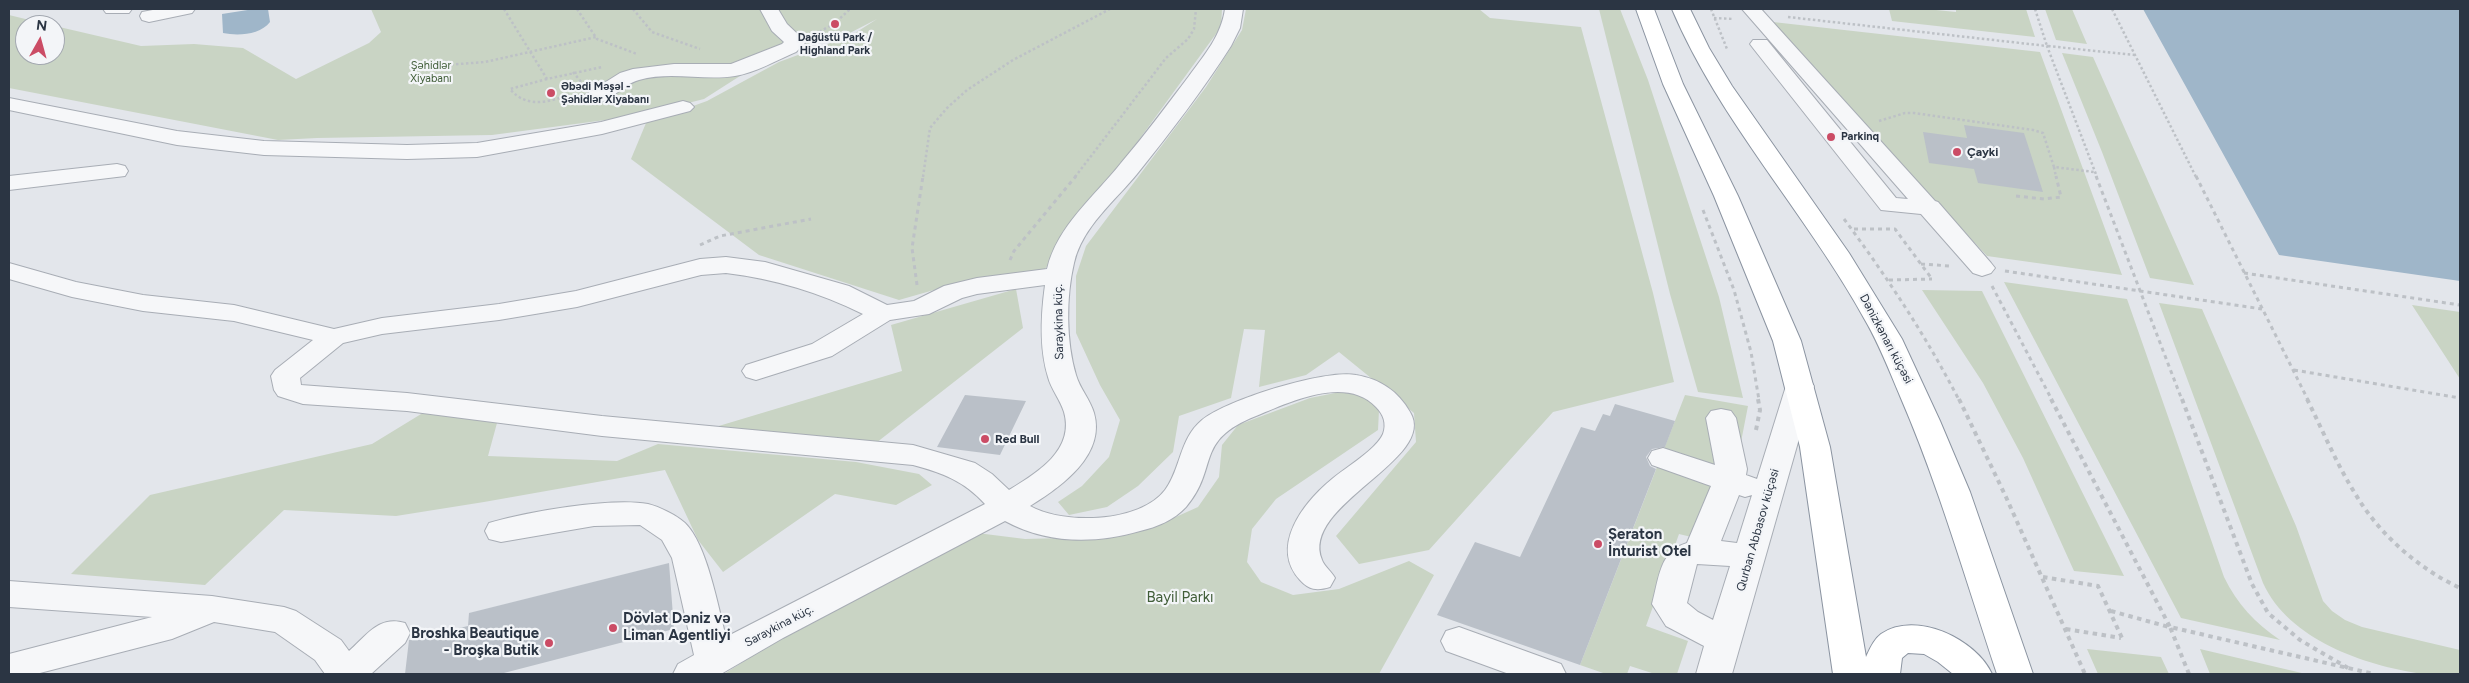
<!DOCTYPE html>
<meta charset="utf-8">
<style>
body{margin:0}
#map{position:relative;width:2469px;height:683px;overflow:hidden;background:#e3e6eb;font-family:Figtree,sans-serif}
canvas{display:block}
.frame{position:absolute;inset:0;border:10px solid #2b3543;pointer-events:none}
.north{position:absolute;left:15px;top:15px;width:50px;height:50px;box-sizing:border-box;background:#f3f5f8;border:1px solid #a3a8b0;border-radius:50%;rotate:7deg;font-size:14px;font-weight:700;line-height:20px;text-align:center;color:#2b3543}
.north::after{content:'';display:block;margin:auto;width:18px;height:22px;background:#cb4c65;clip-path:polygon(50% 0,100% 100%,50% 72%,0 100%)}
</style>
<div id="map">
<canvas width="2469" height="683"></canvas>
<div class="frame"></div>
<div class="north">N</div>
</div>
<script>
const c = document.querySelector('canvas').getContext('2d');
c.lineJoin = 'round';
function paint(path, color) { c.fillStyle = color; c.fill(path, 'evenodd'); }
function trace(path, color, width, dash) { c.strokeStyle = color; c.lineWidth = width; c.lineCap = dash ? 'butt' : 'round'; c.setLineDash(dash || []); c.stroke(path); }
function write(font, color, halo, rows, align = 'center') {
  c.font = font + ' Figtree,sans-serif'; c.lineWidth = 4.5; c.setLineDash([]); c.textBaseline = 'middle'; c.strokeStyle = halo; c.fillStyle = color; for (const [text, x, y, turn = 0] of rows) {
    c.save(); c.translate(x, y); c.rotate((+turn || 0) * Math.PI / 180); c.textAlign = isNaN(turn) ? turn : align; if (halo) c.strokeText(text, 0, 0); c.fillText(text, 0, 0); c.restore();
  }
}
paint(new Path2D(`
 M371 9H1222L1221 27 1042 273 955 284 899 300 759 255 631 159 646 123 707 101 779 62 852 35 877 19 844 36 825 37 737 74 740 76 704 99 636 116 492 135 317 138 278 140 9 88V15L50 25H25V55H55V26L141 46 194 44 243 48 296 79 369 43 381 32Z
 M1246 9H1479L1490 18 1581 27 1653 293 1674 382 1553 412 1429 550 1359 564 1336 536 1416 442 1414 413 1339 352 1306 375 1259 387 1265 330 1244 329 1231 398 1179 416 1173 452 1138 486 1107 507 1069 515 1058 502 1082 486 1109 457 1120 420 1100 385 1076 333V276L1086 246 1206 87 1242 30Z
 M1599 9H1620L1648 80 1719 297 1743 398 1698 392 1670 294Z
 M1889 9H1926L1956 12V9H2026L2035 37 1892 21Z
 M2045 9H2072L2087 44 2056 40Z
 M1773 22 2040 52 2122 275 1987 256 1861 121Z
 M2062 53 2093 57 2194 285 2150 278 2102 152Z
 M2004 282 2127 299 2224 577C2237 604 2255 623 2280 640L2181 618Z
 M1016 289 1023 328 876 443 712 428 902 371 891 325Z
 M1922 290 1982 291 2124 576 2074 571 2023 458 1983 383Z
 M2159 303 2202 309 2296 526 2323 601 2332 611 2345 620 2362 627 2460 650V674C2448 674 2434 676 2422 674 2364 665 2289 640 2263 583Z
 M2412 305 2460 312V379Z
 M1340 392 1363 396 1379 410 1378 430 1276 499 1252 529 1247 562 1261 582 1293 595 1339 589 1409 561 1434 575 1379 674H724L771 644 977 533 1025 539 1098 537 1149 529 1198 507 1219 477 1222 445 1238 425 1310 398Z
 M1685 395 1748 406 1733 483 1716 543 1679 534 1646 626 1688 641 1677 674H1655L1630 666 1627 674H1606L1580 665Z
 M426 411 497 423 488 456 617 461 658 444 856 462 919 474 932 485 896 505 835 494 723 572 698 540 665 470 484 502 396 516 284 510 205 585 71 574 150 495 372 444Z
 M2087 649 2161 657 2169 674H2098Z
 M2200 649 2306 674H2210Z`), '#c9d4c4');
paint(new Path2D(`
 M254 9H268L270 22C260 35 238 36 223 33L222 14Z
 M2143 9H2460V281L2279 255Z`), '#9fb6c9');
paint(new Path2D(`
 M1964 125 2024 133 2043 192 1978 183 1974 169 1929 163 1923 132 1967 138Z
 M965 395 1026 401 1000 455 937 447Z
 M1615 404 1675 421 1665 447 1652 449 1646 457 1650 466 1656 469 1580 665 1437 615 1475 542 1520 557 1581 427 1595 431 1603 414 1610 416Z
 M669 563 674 629 500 674H405L409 640 468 626 469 613Z`), '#bac0c8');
const minor = new Path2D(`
 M103 9H132L129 13H106Z
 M158 9H195L192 13 149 22 142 20 140 16 142 12Z
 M760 9H778L787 24 806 42 796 52C777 60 755 73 735 76 704 81 670 71 639 80 620 85 606 109 585 103L582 99 585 95 620 73 633 69 674 64H731L782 44 784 42 772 31Z
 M1225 9H1243L1240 28 1231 46C1203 90 1170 133 1137 174 1115 201 1082 227 1074 263 1066 297 1066 341 1076 375 1080 389 1090 399 1094 413 1106 455 1061 487 1030 506 1064 525 1140 523 1165 490 1181 469 1179 439 1202 420 1226 400 1325 369 1356 375 1380 379 1398 391 1410 412 1439 459 1299 505 1322 560 1324 566 1332 572 1335 578L1330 587C1317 591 1309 590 1300 580 1269 546 1304 502 1332 479 1346 467 1376 450 1383 434 1387 423 1383 414 1376 407 1346 375 1290 402 1256 416 1193 441 1220 467 1186 507 1174 520 1157 527 1140 531 1095 544 1047 544 1005 521L783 638 721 674H673L678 664 694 655 672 558 662 540 640 525 594 526 501 542 489 539 485 531 489 523C526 512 611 497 648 504 660 507 676 515 685 523 707 544 718 607 726 637L985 504C964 481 943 473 913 465L602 436 407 411 303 404 278 396 274 390 271 376 275 370 313 340 234 321 143 311 72 297 9 279V263L76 282 143 295 234 305 334 329 382 318 499 304 576 291 700 259 726 257 765 262 849 286 887 305 914 301 944 286 977 278 1047 269C1057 226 1095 196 1121 163 1145 135 1167 105 1189 76 1205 54 1221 36 1225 9ZM726 273C774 279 819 292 863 314L812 344 746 365 742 371 746 377 756 380 832 356 890 320 929 314 962 298 977 294 1045 285C1041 314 1039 348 1048 377 1051 389 1060 399 1064 412 1075 450 1037 473 1009 490L992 474 975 463 913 445 602 416 407 393 301 385 300 378 343 343 382 334 499 320 577 307 701 275Z
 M1742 9H1761L1935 201 1938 202 1991 263 1995 268 1991 273 1982 276 1973 273 1921 214 1881 210 1753 48 1750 44 1753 40H1767L1896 198 1908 199Z
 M9 98 177 131 264 141 407 145 477 143 601 122 683 101 690 103 694 107 690 111 602 134 477 157 407 159 264 155 177 145 9 110Z
 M117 164 125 166 128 171 125 176 9 190V176Z
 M1800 377 1810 380 1814 386 1732 674H1696L1704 646 1666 626 1652 604C1659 579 1659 551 1687 543L1711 486 1652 465 1648 458 1652 451 1663 448 1715 465 1706 418 1711 411 1721 409 1731 411 1736 418 1747 469 1746 475 1757 479 1786 386 1790 380ZM1739 495 1745 497 1752 495 1737 543 1721 541ZM1697 564 1730 566 1713 620 1698 612 1687 603Z
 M9 581 212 596 284 607 296 611 341 640 349 651C367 635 379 615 405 623L410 633 405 643 371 674H325L315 660 275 632 214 622 172 639 36 674H9V654L152 617 9 607Z
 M1459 627 1561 664 1566 674H1509L1446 651 1441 641 1446 631Z`);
const highway = new Path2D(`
 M1636 9H1654L1683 84 1738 196 1801 341 1830 447 1866 657C1869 650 1874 639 1881 634 1916 610 1976 639 1992 674H1953L1938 662 1924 654 1908 653 1902 658 1900 674H1833L1800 447 1773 341 1714 196 1663 84Z
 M1672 9H1690L1709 48 1732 86 1849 253 1902 339 1940 421 1970 492 2033 674H1997C1966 581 1939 486 1900 396 1889 370 1879 344 1865 320 1806 213 1720 122 1672 9Z`);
trace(minor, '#a8adb5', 2);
trace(highway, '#8b94a1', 2);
trace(new Path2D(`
 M504 9 547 79 602 67
 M577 9 597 39 637 54
 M633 9 652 32 700 49
 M1711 9 1727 49
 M2035 9 2047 46 2136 55
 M2112 9 2196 177
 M1788 17 2047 46 2097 177
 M1714 18 1734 19
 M815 34 834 24 850 9
 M446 65 485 62 596 37
 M573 72 582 83
 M547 79 510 89C527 109 549 102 571 94
 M1879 121 1905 113H1914L2033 130 2043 133 2054 167 2094 172
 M2054 167 2056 177
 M923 177 930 128 947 108 967 90 1013 60 1110 9
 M1075 177 1166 58 1188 39 1194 29 1196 9`), '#bdc1c6', 2.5, [2.5, 2.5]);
trace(new Path2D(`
 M2096 176 2182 400
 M2196 176 2308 400
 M2016 196 2044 199 2061 197 2056 176
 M1703 210 1734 290 1751 352 1759 400
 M1844 219C1887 277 1926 336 1959 400
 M1854 229H1895L1932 279
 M700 245 720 236 811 219
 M1010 260 1014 251 1076 176
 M1921 264 1950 266
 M2005 271 2262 309
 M2244 273 2460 305
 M1889 280 1932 279
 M917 285 912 248 923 176
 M1992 286 2052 400
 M2294 370 2460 398`), '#bdc1c6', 3, [4, 4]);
trace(new Path2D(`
 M1959 399 2006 497 2085 674
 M2051 399 2170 627
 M2182 399 2252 584 2268 613 2300 640 2348 668
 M2307 399C2323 431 2337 465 2356 495 2379 534 2419 569 2460 588
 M1756 430 1760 410 1758 399
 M2043 577 2098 586 2122 638
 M2111 611 2169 627
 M2066 629 2121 638
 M2189 674 2170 627 2374 674`), '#bdc1c6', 4, [4.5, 4.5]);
paint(minor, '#f6f7f9');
paint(highway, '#fff');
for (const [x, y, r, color] of [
 [835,24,5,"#cb4c65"],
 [551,93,5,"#cb4c65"],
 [1831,137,5,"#cb4c65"],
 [1957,152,5,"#cb4c65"],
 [985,439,5,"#cb4c65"],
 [1598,544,5,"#cb4c65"],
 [613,628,5,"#cb4c65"],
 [549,643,5,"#cb4c65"]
]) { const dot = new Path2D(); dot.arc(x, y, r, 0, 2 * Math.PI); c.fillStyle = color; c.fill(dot); trace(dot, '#f3f5f8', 2); }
write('bold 11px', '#2b3543', '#f3f5f8', [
 ["Dağüstü Park /",835,38,"center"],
 ["Highland Park",835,51,"center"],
 ["Əbədi Məşəl -",561,87],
 ["Şəhidlər Xiyabanı",561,100],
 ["Parkinq",1841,137]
], 'left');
write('11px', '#415e39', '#f3f5f8', [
 ["Şəhidlər",431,66],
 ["Xiyabanı",431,79]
]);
write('bold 12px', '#2b3543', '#f3f5f8', [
 ["Çayki",1967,152],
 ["Red Bull",995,439]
], 'left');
write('12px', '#2b3543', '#f3f5f8', [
 ["Saraykina küç.",1059,322,-91],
 ["Dənizkənarı küçəsi",1886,339,62],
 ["Qurban Abbasov küçəsi",1758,530,-74],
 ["Saraykina küç.",779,626,-28]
]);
write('bold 15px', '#2b3543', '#f3f5f8', [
 ["Şeraton",1608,535],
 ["İnturist Otel",1608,552],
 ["Dövlət Dəniz və",623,619],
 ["Liman Agentliyi",623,636],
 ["Broshka Beautique",539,634,"right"],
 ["- Broşka Butik",539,651,"right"]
], 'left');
write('15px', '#415e39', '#f3f5f8', [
 ["Bayil Parkı",1180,598]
]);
</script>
